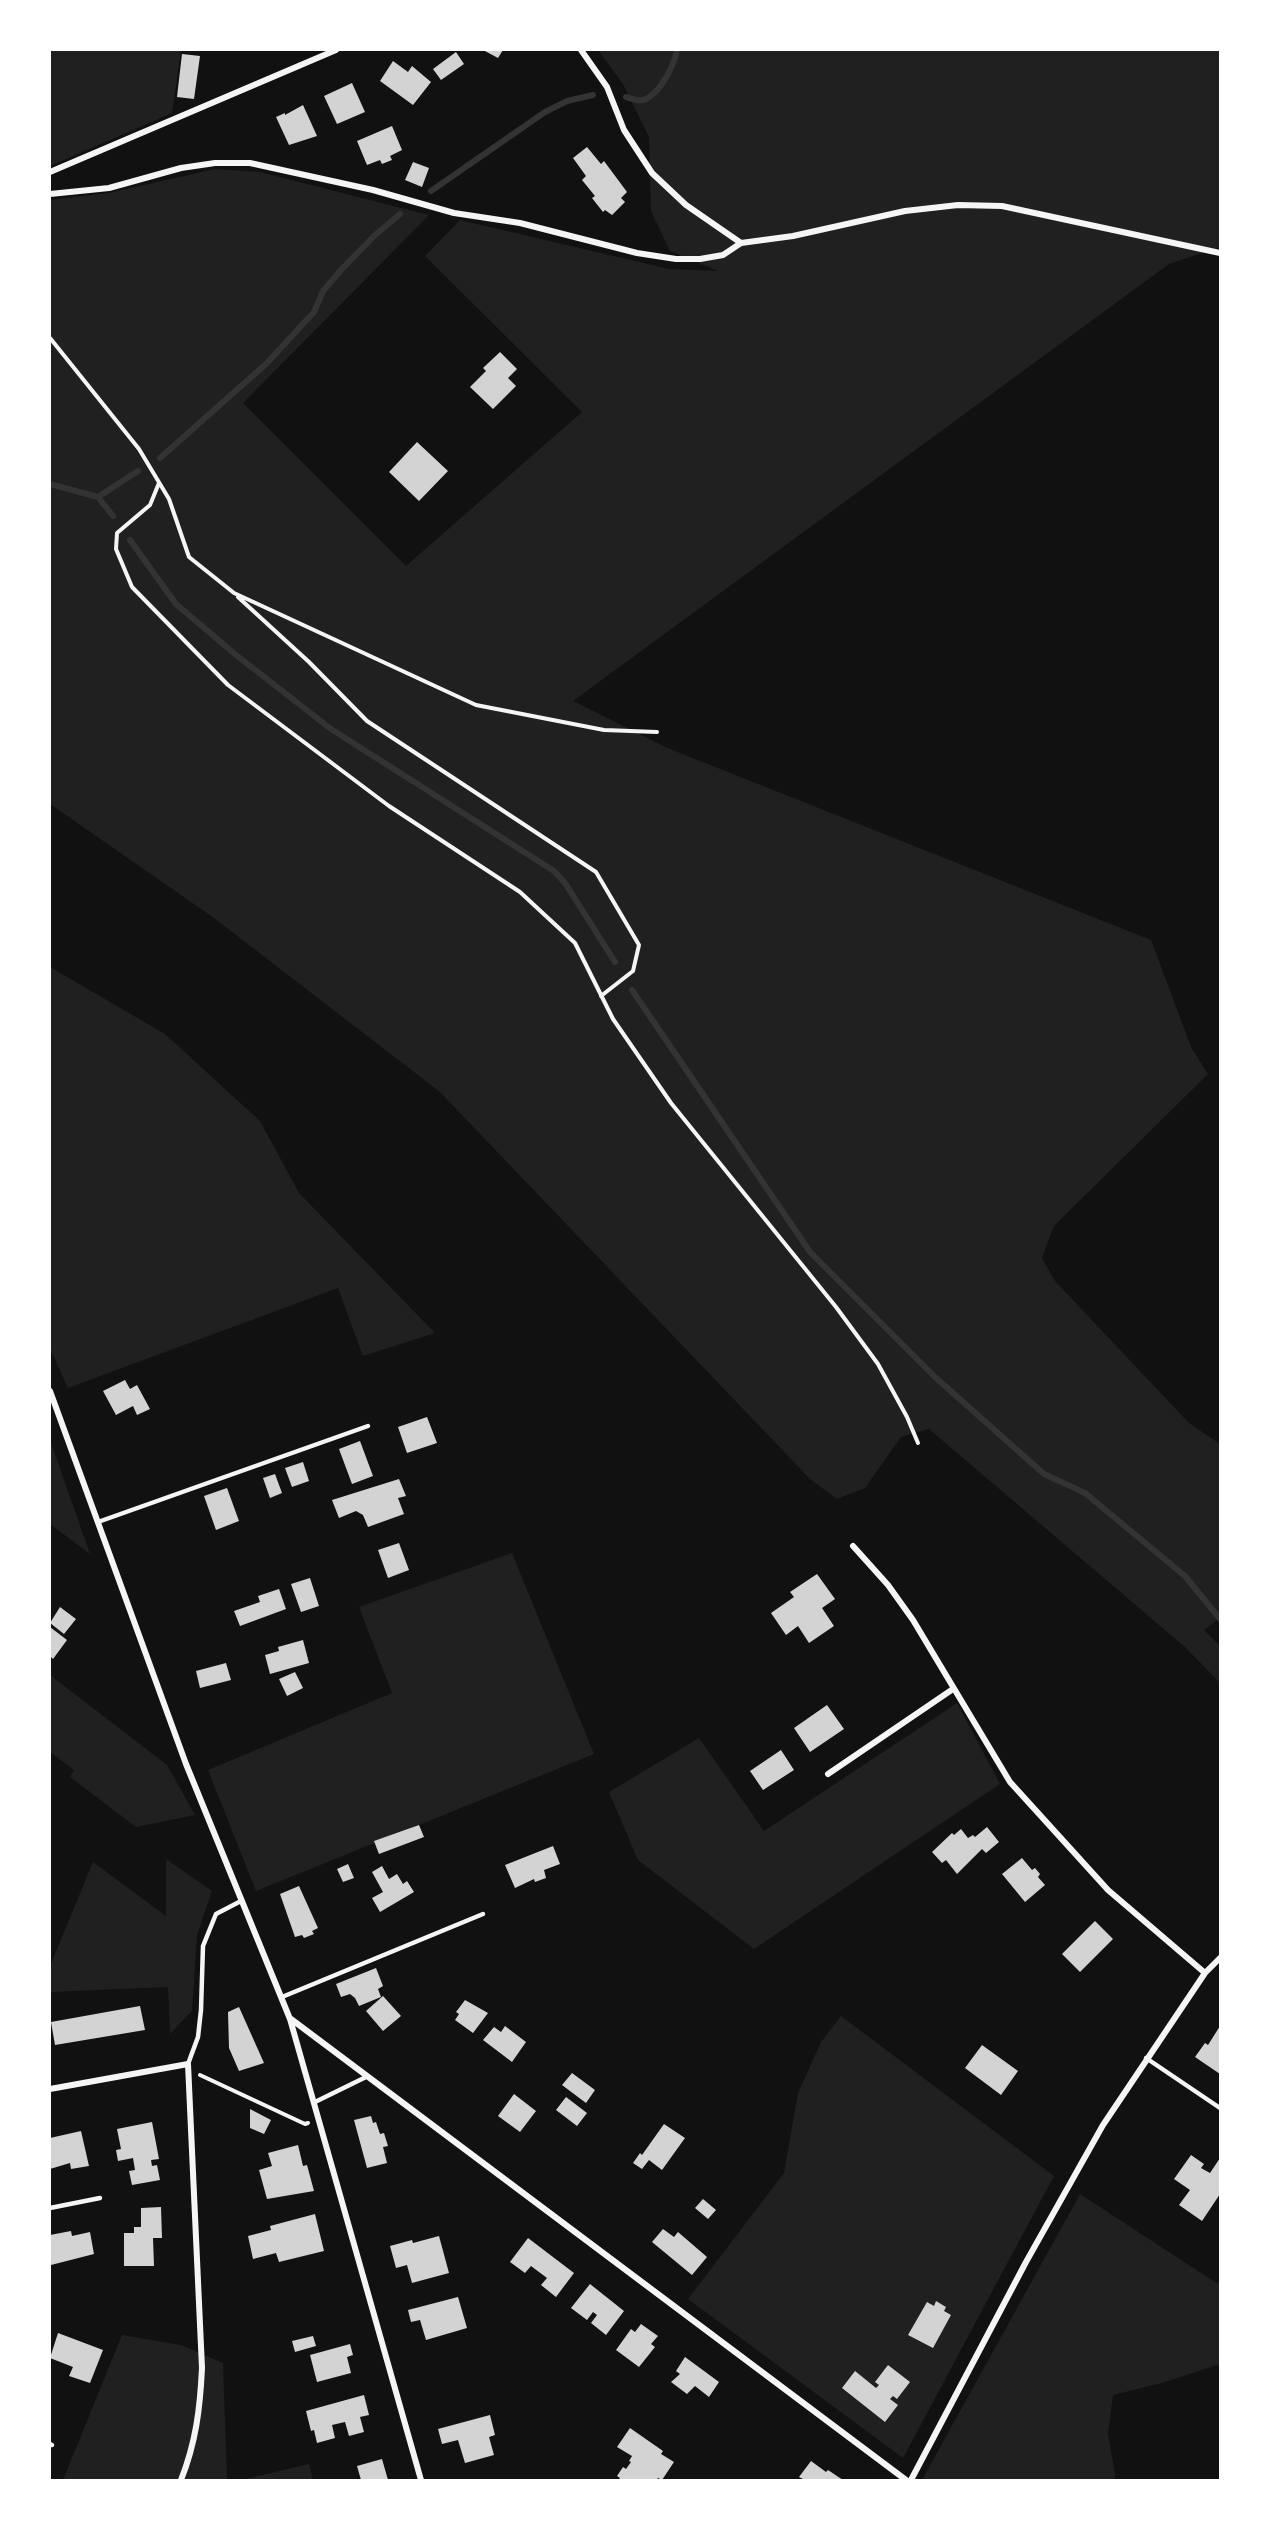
<!DOCTYPE html>
<style>
body{margin:0}
#map{position:relative;width:1270px;height:2530px;overflow:hidden;background:#111;font-family:Arial,sans-serif}
canvas{display:block}
.frame{position:absolute;inset:0;border:51px solid #fff;pointer-events:none}
</style>
<div id="map">
<canvas width="1270" height="2530"></canvas>
<div class="frame"></div>
</div>
<script>
const c = document.querySelector('canvas').getContext('2d');
c.lineJoin = 'round';
function paint(path, color) { c.fillStyle = color; c.fill(path, 'evenodd'); }
function trace(path, color, width, dash) { c.strokeStyle = color; c.lineWidth = width; c.lineCap = dash ? 'butt' : 'round'; c.setLineDash(dash || []); c.stroke(path); }
paint(new Path2D(`
 M50 50H181L172 113 50 166Z
 M598 50H1220V247L1169 264 573 701 665 747 1151 940 1191 1047 1208 1074 1054 1226 1042 1258 1055 1281 1189 1423 1220 1444V1618L1204 1630 1220 1646V1683L1186 1648 929 1429 901 1437 865 1488 837 1499 810 1479 440 1092 214 918 50 804V200L108 193 215 169 260 172 429 215 243 403 406 566 582 412 425 256 460 220 669 269 718 271 670 251 651 211 649 137 623 84Z
 M50 967 165 1034 260 1121 299 1193 435 1333 363 1356 338 1288 68 1388 50 1349Z
 M50 1440 90 1554 50 1524Z
 M512 1553 594 1754 256 1891 208 1770 392 1693 359 1607Z
 M50 1675 167 1765 195 1815 136 1827 70 1777 74 1770 50 1752Z
 M957 1703 1000 1784 754 1949 638 1860 609 1792 699 1738 764 1831Z
 M166 1859 212 1891 197 1935 192 2011 170 2034 168 1987 50 1992V1966L93 1862 166 1916Z
 M841 2016 1054 2176 903 2458 688 2299 784 2173 798 2093 821 2042Z
 M1080 2194 1218 2284 1220 2280V2364L1162 2383 1113 2395 1108 2434 1115 2474 1114 2480H922Z
 M122 2335 181 2345 223 2363 227 2480H63Z
 M309 2464 313 2480H241Z`), '#202020');
trace(new Path2D(`
 M626 97C632 99 640 102 646 99 661 92 674 65 677 50
 M431 191 545 112 567 101 593 95
 M160 458 267 363 314 312 323 291 341 270 374 236 400 214
 M50 484 98 497 138 471
 M98 497 113 516
 M130 540 176 604 236 655 331 729 554 871 565 883 615 962
 M632 990 810 1252 935 1377 1044 1474 1085 1493 1185 1576 1220 1619`), '#333', 6);
paint(new Path2D(`
 M483 50H503L498 58Z
 M456 52 464 64 441 80 433 69Z
 M182 54 200 56 194 99 177 97Z
 M393 61 408 72 412 66 431 82 413 105 380 81Z
 M352 83 365 112 337 124 324 96Z
 M303 105 317 136 289 145 276 117 285 113V115Z
 M392 126 402 150 390 156 392 160 382 164 380 160 367 165 357 141Z
 M587 147 601 164 604 161 627 192 621 198 625 202 612 215 605 210 603 212 592 198 595 196 582 180 586 176 573 158Z
 M413 162 429 168 422 187 405 180Z
 M500 352 517 369 508 378 516 386 493 409 470 387 486 371 483 368Z
 M417 442 448 471 419 501 389 472Z
 M125 1380 130 1389 137 1385 150 1409 137 1415 133 1406 116 1415 103 1391Z
 M427 1417 437 1443 407 1453 398 1427Z
 M360 1441 373 1476 352 1484 339 1449Z
 M303 1462 309 1481 292 1487 285 1468Z
 M275 1474 282 1493 270 1498 263 1478Z
 M399 1479 406 1496 398 1498 404 1514 368 1527 363 1515 356 1511 339 1518 332 1500Z
 M227 1488 239 1521 216 1530 204 1496Z
 M399 1543 409 1570 388 1578 378 1550Z
 M817 1574 835 1599 822 1608 834 1626 809 1643 798 1626 786 1635 771 1613 794 1597 790 1592Z
 M310 1578 319 1606 301 1612 291 1584Z
 M279 1589 286 1609 240 1626 234 1611 260 1602 258 1596Z
 M60 1607 76 1619 64 1634 50 1623Z
 M50 1627 67 1640 53 1659 50 1656Z
 M303 1640 309 1663 270 1674 265 1655 279 1651 278 1647Z
 M226 1663 231 1680 200 1688 196 1671Z
 M295 1672 303 1688 287 1696 279 1679Z
 M827 1705 844 1729 810 1752 794 1728Z
 M781 1750 794 1770 763 1790 750 1771Z
 M419 1825 424 1837 379 1854 374 1841Z
 M987 1827 999 1842 986 1853 982 1849 957 1874 946 1860 942 1863 932 1852 952 1833 954 1835 961 1829 968 1838 973 1835 975 1837Z
 M553 1846 560 1864 544 1870 546 1878 535 1882 534 1879 515 1888 505 1865Z
 M1022 1858 1032 1870 1035 1868 1040 1874 1038 1877 1045 1885 1025 1902 1002 1874Z
 M348 1864 354 1878 343 1882 337 1869Z
 M382 1866 389 1879 397 1874 403 1884 407 1881 414 1892 380 1912 372 1898 383 1892 372 1872Z
 M299 1886 318 1928 312 1931 314 1934 304 1938 302 1935 295 1937 280 1894Z
 M1095 1921 1113 1939 1080 1972 1062 1954Z
 M376 1968 383 1986 378 1989 381 1997 359 2006 355 1998 350 1994 341 1997 336 1984Z
 M383 1996 401 2016 383 2031 366 2011Z
 M465 2000 488 2013 473 2033 455 2020 459 2014 456 2012Z
 M140 2006 145 2030 55 2045 51 2022Z
 M239 2007 264 2063 239 2071 229 2048 228 2012Z
 M505 2026 526 2042 512 2062 483 2040 494 2027 501 2032Z
 M1220 2026V2074L1195 2057 1205 2043 1208 2045Z
 M982 2045 1018 2071 1001 2095 965 2068Z
 M572 2073 595 2090 586 2103 562 2085Z
 M514 2094 536 2111 520 2132 498 2116Z
 M566 2097 587 2113 577 2126 556 2110Z
 M250 2109 271 2120 264 2134 250 2128Z
 M371 2116 373 2123 376 2122 380 2134 384 2133 388 2146 383 2147 387 2163 367 2168 354 2120Z
 M152 2122 159 2159 151 2160 152 2166 157 2165 160 2180 132 2185 129 2171 135 2170 133 2158 118 2161 116 2150 121 2149 117 2129Z
 M664 2124 685 2138 662 2170 649 2160 642 2169 633 2163 640 2153 642 2155Z
 M81 2131 89 2166 71 2169 70 2163 50 2169V2138Z
 M298 2145 303 2166 307 2165 314 2191 267 2199 259 2170 272 2166 268 2153Z
 M1191 2155 1204 2164 1201 2168 1210 2173 1220 2158V2194L1202 2221 1179 2205 1190 2190 1174 2179Z
 M703 2199 716 2210 708 2219 695 2208Z
 M161 2207 162 2238H153L154 2266H124V2233H134V2227H141V2208Z
 M315 2214 324 2251 279 2262 276 2253 253 2259 248 2236 271 2230 270 2226Z
 M663 2229 674 2237 678 2232 707 2257 692 2275 652 2242Z
 M71 2231 72 2236 90 2232 94 2254 51 2265 50 2235Z
 M439 2236 449 2273 412 2283 407 2265 396 2268 390 2246 412 2240 413 2243Z
 M528 2238 574 2273 556 2297 541 2285 547 2278 531 2266 525 2273 510 2262Z
 M590 2284 624 2311 606 2335 591 2323 597 2315 593 2312 587 2320 571 2308Z
 M458 2297 467 2328 426 2340 420 2320 411 2322 408 2310Z
 M936 2301 946 2307 944 2311 951 2315 933 2348 908 2335 927 2302 934 2306Z
 M641 2324 658 2336 651 2344 655 2347 639 2367 616 2350 631 2329 635 2332Z
 M58 2333 103 2350 90 2383 69 2376 73 2367 50 2358Z
 M313 2336 316 2346 295 2352 292 2341Z
 M350 2344 353 2355 347 2357 351 2373 317 2382 310 2355Z
 M685 2357 719 2382 709 2397 695 2386 687 2394 671 2382 680 2374 676 2371Z
 M888 2365 910 2382 897 2399 893 2396 890 2399 898 2405 885 2422 842 2388 855 2371 876 2388 879 2385 875 2382Z
 M364 2395 369 2415 360 2417 364 2432 349 2436 345 2422 332 2425 335 2438 317 2443 314 2430 311 2431 306 2411Z
 M490 2415 495 2435 489 2437 494 2455 465 2463 458 2440 442 2444 438 2429Z
 M630 2428 663 2451 661 2454 674 2462 662 2480 658 2478 656 2480H618L620 2478 617 2476 623 2467 626 2469 631 2462 629 2461 632 2456 617 2447Z
 M382 2459 388 2480H361L357 2466Z
 M811 2461 826 2472 828 2470 843 2480H805L799 2477Z`), '#d3d3d3');
trace(new Path2D(`
 M50 338 139 449 169 499 189 557 234 593 476 705 604 730 657 732
 M159 483 150 505 117 533 116 549 132 587 228 685 389 806 520 892 575 943 613 1019 671 1103 836 1307 878 1364 907 1417 918 1443
 M238 597 309 662 367 721 596 872 639 945 633 971 601 996
 M200 2075 305 2124 308 2123`), '#f5f5f5', 4);
trace(new Path2D(`
 M98 1522 368 1426
 M282 1997 483 1914
 M1146 2058 1220 2108
 M188 2064 198 2037 201 2010 203 1946 216 1914 241 1901
 M315 2102 366 2077
 M50 2208 100 2198
 M50 2444 52 2445`), '#f5f5f5', 4.5);
trace(new Path2D(`
 M581 50 607 87 624 130 652 173 686 205 741 243
 M50 172 336 50
 M50 194 109 188 181 168 215 163H250L373 190 454 213 520 223 637 253 676 259H700L723 255 741 243 793 236 905 211 958 205 1002 206 1220 253
 M50 1391 186 1764 290 2019 421 2480
 M853 1546 888 1585 913 1620 1010 1782 1108 1890 1205 1973
 M828 1774 953 1689
 M291 2019 906 2480
 M50 2089 188 2064 202 2368C200 2409 196 2442 181 2480
 M911 2480 1026 2262 1103 2125 1205 1973 1220 1958`), '#f5f5f5', 6);
</script>
